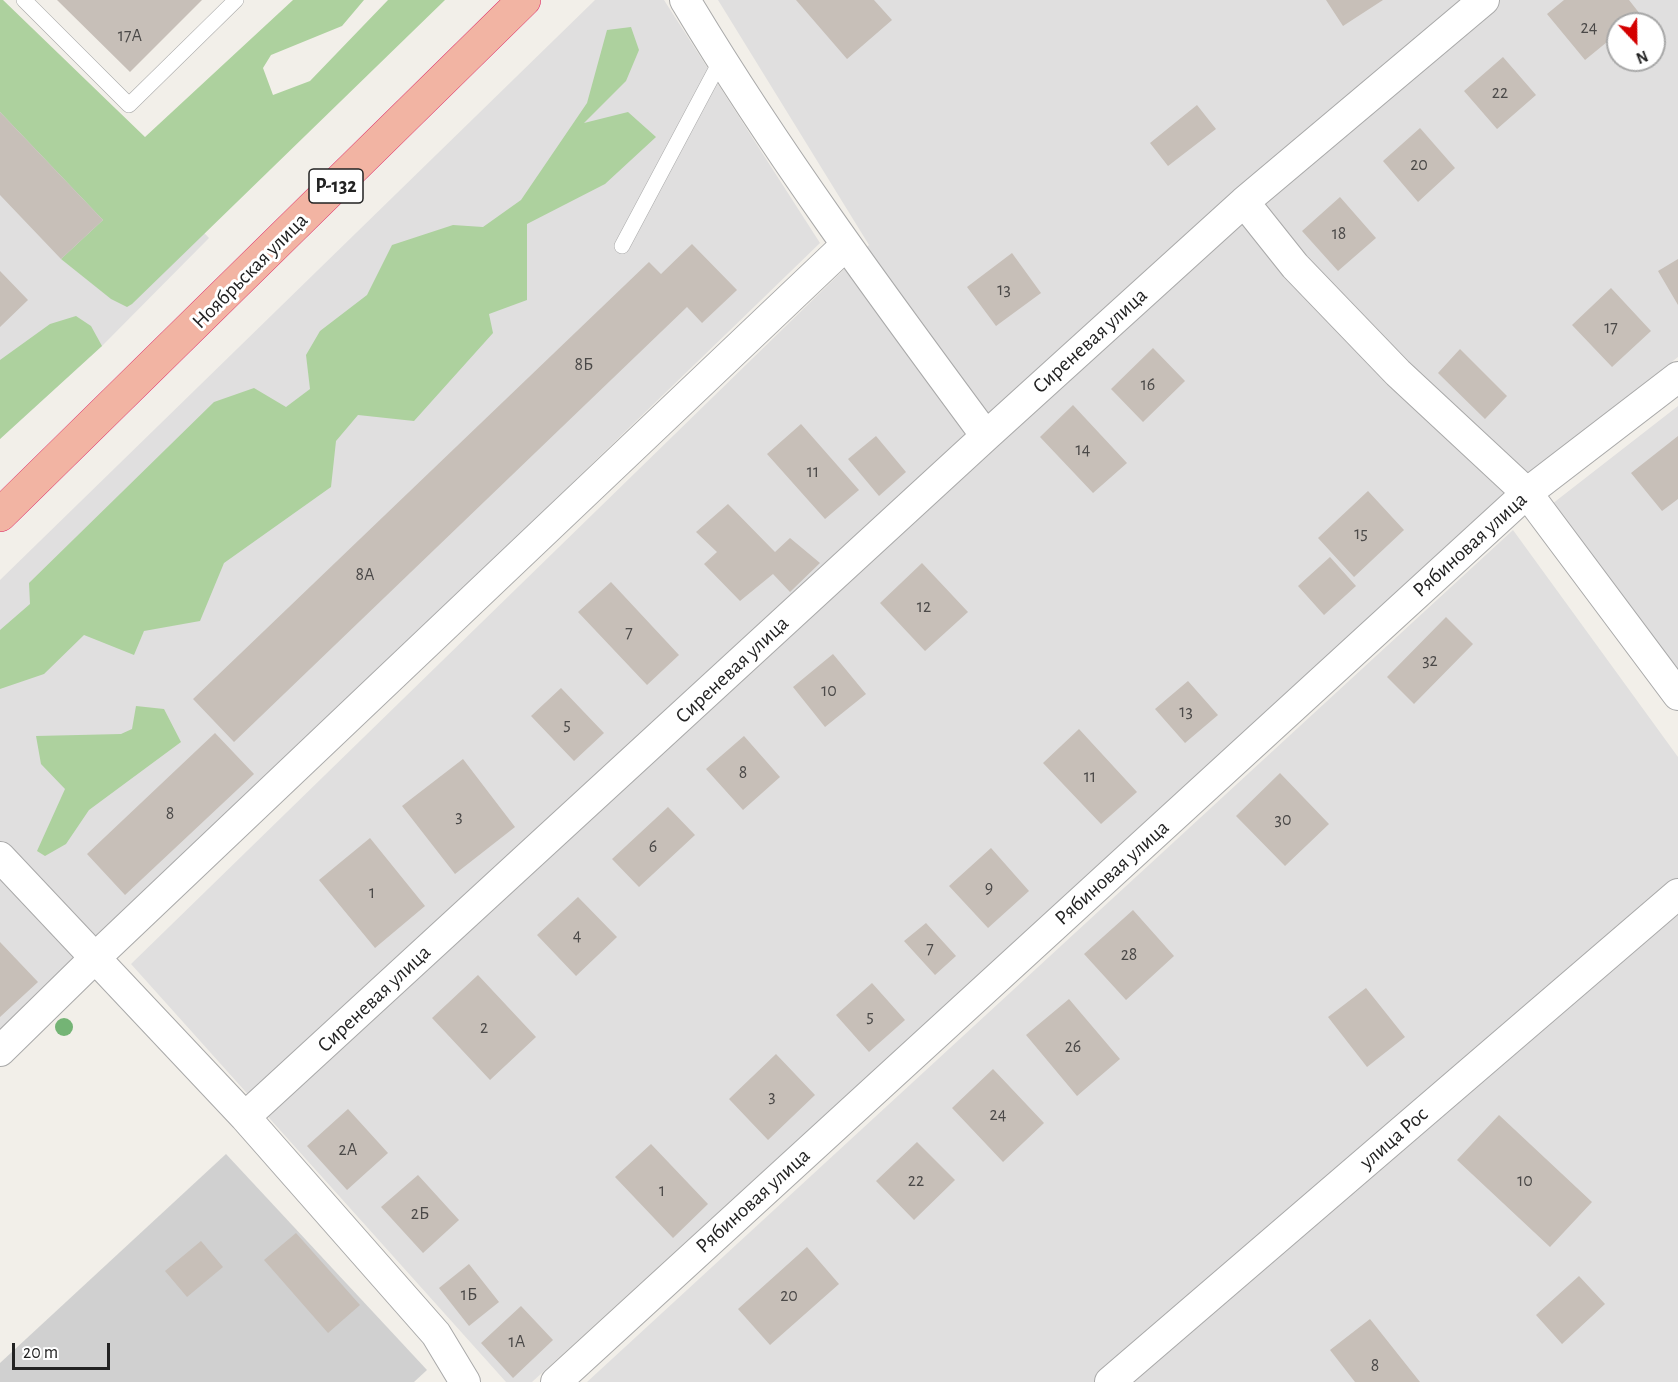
<!DOCTYPE html>
<meta charset="utf-8">
<style>
body{margin:0}
#map{position:relative;width:1678px;height:1382px;overflow:hidden;background:#f2efe9;font-family:"Alegreya Sans",sans-serif}
canvas{display:block}
.north{position:absolute;left:1606px;top:12px;width:60px;height:60px;box-sizing:border-box;background:#fff;border:2px solid #a7a7a7;border-radius:50%;rotate:158deg;font-size:16px;font-weight:700;line-height:24px;text-align:center;color:#222}
.north::after{content:'';display:block;margin:auto;width:21px;height:27px;background:#d40000;clip-path:polygon(50% 0,100% 100%,50% 72%,0 100%)}
.scale{position:absolute;left:12px;top:1343px;width:98px;height:27px;box-sizing:border-box;border:3px solid #222;border-top:0;padding-left:8px;font-size:18px;line-height:21px;white-space:nowrap;color:#222;-webkit-text-stroke:4px #fff;paint-order:stroke}
</style>
<div id="map">
<canvas width="1678" height="1382"></canvas>
<div class="north">N</div>
<div class="scale">20 m</div>
</div>
<script>
const c = document.querySelector('canvas').getContext('2d');
c.lineJoin = 'round';
function paint(path, color) { c.fillStyle = color; c.fill(path, 'evenodd'); }
function trace(path, color, width, dash) { c.strokeStyle = color; c.lineWidth = width; c.lineCap = dash ? 'butt' : 'round'; c.setLineDash(dash || []); c.stroke(path); }
function write(font, color, halo, rows, align = 'center') {
  c.font = font + ' "Alegreya Sans",sans-serif'; c.lineWidth = 6; c.setLineDash([]); c.textBaseline = 'middle'; c.strokeStyle = halo; c.fillStyle = color; for (const [text, x, y, turn = 0] of rows) {
    c.save(); c.translate(x, y); c.rotate((+turn || 0) * Math.PI / 180); c.textAlign = isNaN(turn) ? turn : align; if (halo) c.strokeText(text, 0, 0); c.fillText(text, 0, 0); c.restore();
  }
}
paint(new Path2D(`
 M595 0H664L820 243 0 1037V580Z
 M718 0H1678V357L1530 472 532 1382H506L131 964 869 245ZM1618 24H1654V60H1618Z
 M0 19 209 238 102 346 0 439Z
 M1678 406V669L1552 504Z
 M1513 530 1678 757V1382H587Z`), '#e0dfdf');
paint(new Path2D(`
 M226 1154 427 1370 414 1382H0V1363Z`), '#d0d0d0');
paint(new Path2D(`
 M0 0H3L145 137 293 0H364L342 26 271 55 263 68 273 95 310 81 388 0H445L132 304 127 307 111 299 61 259 103 220 0 112Z
 M631 27 639 50 626 81 584 123 628 112 656 137 605 184 527 224V300L489 314 493 333 414 421 358 415 336 441 331 487 224 563 200 621 144 631 134 655 84 635 44 674 0 689V630L30 604 29 583 214 402 254 388 286 407 310 389 306 355 320 331 367 295 392 245 453 225 483 227 521 200 587 103 607 30Z
 M76 316 91 326 102 346 0 439V360L50 324Z
 M136 706 164 709 181 742 89 810 66 844 45 856 37 851 65 789 41 764 36 736 121 734 132 729Z`), '#add19e');
paint(new Path2D(`
 M57 0H202L130 72Z
 M796 0H874L892 20 847 59Z
 M1326 0H1383L1343 26Z
 M1564 0H1629L1640 14 1629 24H1618V33L1585 60 1547 14Z
 M1503 57 1536 95 1497 129 1464 91Z
 M1197 105 1216 129 1168 166 1150 143Z
 M0 112 103 220 61 259 0 195Z
 M1420 128 1455 168 1418 202 1383 161Z
 M1340 197 1376 238 1338 271 1302 231Z
 M692 244 737 290 702 323 687 307 234 742 193 699 649 262 661 274Z
 M1012 253 1041 293 996 326 967 287Z
 M1678 259V305L1658 271Z
 M0 271 28 300 0 327Z
 M1611 288 1651 331 1612 367 1572 325Z
 M1153 348 1185 381 1143 422 1111 389Z
 M1460 349 1507 396 1485 419 1438 373Z
 M1073 405 1127 463 1093 493 1040 437Z
 M801 424 859 490 825 519 767 454Z
 M876 436 906 472 879 496 848 459Z
 M1678 436V499L1662 511 1631 473Z
 M1368 491 1404 530 1354 577 1318 538Z
 M728 504 775 552 790 538 820 563 790 592 773 574 740 601 704 564 717 552 696 532Z
 M1330 557 1356 586 1324 615 1298 586Z
 M922 563 968 612 925 651 880 603Z
 M611 582 679 655 647 685 578 612Z
 M1446 617 1473 644 1414 704 1387 677Z
 M833 654 866 694 825 727 793 687Z
 M1188 681 1218 715 1185 743 1155 709Z
 M561 688 604 733 574 761 531 716Z
 M1079 729 1137 792 1101 824 1043 763Z
 M215 733 254 774 125 895 87 854Z
 M744 736 780 777 743 810 706 769Z
 M463 759 515 827 455 874 402 806Z
 M1280 773 1329 824 1285 866 1236 816Z
 M668 807 695 835 639 887 612 859Z
 M370 838 425 906 375 948 319 880Z
 M991 848 1029 891 988 928 949 886Z
 M578 897 617 937 576 976 537 935Z
 M1133 910 1174 956 1126 1000 1084 954Z
 M926 923 956 956 935 975 904 941Z
 M0 942 38 982 0 1017Z
 M478 975 536 1037 490 1080 432 1018Z
 M872 983 905 1020 869 1052 836 1015Z
 M1366 988 1405 1037 1367 1067 1328 1017Z
 M1069 999 1120 1059 1077 1096 1026 1035Z
 M776 1054 815 1095 768 1140 729 1099Z
 M993 1069 1044 1123 1003 1162 952 1108Z
 M348 1109 388 1153 347 1190 307 1146Z
 M1499 1115 1592 1202 1550 1247 1457 1160Z
 M917 1142 955 1180 914 1220 876 1181Z
 M651 1144 708 1204 673 1238 615 1177Z
 M418 1175 459 1220 423 1253 381 1207Z
 M296 1233 360 1305 328 1333 264 1260Z
 M201 1241 223 1267 187 1297 165 1271Z
 M807 1247 839 1284 770 1345 738 1309Z
 M469 1264 499 1302 469 1326 439 1288Z
 M1579 1276 1605 1304 1562 1344 1536 1315Z
 M521 1306 553 1340 513 1378 481 1343Z
 M1370 1319 1420 1382H1355L1330 1350Z`), '#c7bfb8');
const service = new Path2D(`
 M24 0 129 105 236 0
 M622 246 721 60`);
const minor = new Path2D(`
 M685 0C776 152 881 294 986 436
 M1244 202 1295 266 1398 373 1527 493 1678 695
 M0 857 245 1117 436 1334 465 1382
 M0 1051 95 958 846 245
 M245 1117 986 436 1244 202 1484 0
 M556 1382 1527 493 1678 377
 M1110 1382 1678 894`);
const trunk = new Path2D(`
 M0 515 524 0`);
trace(service, '#a9a9a9', 16);
trace(minor, '#a9a9a9', 32);
trace(trunk, '#dc2a67', 34);
trace(service, '#fff', 15);
trace(minor, '#fff', 30);
trace(trunk, '#f2b4a3', 33);
c.fillStyle = '#74b475';
for (const [x, y] of [
 [64,1027]
]) { c.beginPath(); c.arc(x, y, 9, 0, 2 * Math.PI); c.fill(); }
write('18px', '#4b4948', null, [
 ["24",1589,28],
 ["17А",130,36],
 ["22",1500,93],
 ["20",1419,165],
 ["18",1339,234],
 ["13",1004,290],
 ["17",1611,328],
 ["8Б",584,365],
 ["16",1148,385],
 ["14",1083,450],
 ["11",813,472],
 ["15",1361,534],
 ["8А",365,575],
 ["12",924,607],
 ["7",629,633],
 ["32",1430,661],
 ["10",829,691],
 ["13",1186,712],
 ["5",567,725],
 ["8",743,773],
 ["11",1090,777],
 ["8",170,814],
 ["3",459,817],
 ["30",1283,820],
 ["6",653,847],
 ["9",989,888],
 ["1",372,893],
 ["4",577,936],
 ["7",930,949],
 ["28",1129,955],
 ["5",870,1017],
 ["2",484,1028],
 ["26",1073,1047],
 ["3",772,1097],
 ["24",998,1115],
 ["2А",348,1150],
 ["22",916,1181],
 ["10",1525,1181],
 ["1",662,1191],
 ["2Б",420,1214],
 ["1Б",469,1295],
 ["20",789,1296],
 ["1А",517,1342],
 ["8",1375,1366]
]);
for (const [x, y, w] of [
 [336,186,54]
]) { const box = new Path2D(); box.roundRect(x - w / 2, y - 17, w, 34, 4.5); c.fillStyle = '#fff'; c.fill(box); trace(box, '#222', 1.5); }
write('bold 20px', '#222', null, [
 ["Р-132",336,186]
]);
write('21px', '#222', '#fff', [
 ["Ноябрьская улица",250,271,-45],
 ["Сиреневая улица",1090,341,-42],
 ["Рябиновая улица",1470,545,-42],
 ["Сиреневая улица",732,670,-43],
 ["Рябиновая улица",1112,873,-42],
 ["Сиреневая улица",374,999,-43],
 ["улица Рос",1394,1138,-41],
 ["Рябиновая улица",753,1201,-42]
]);
</script>
